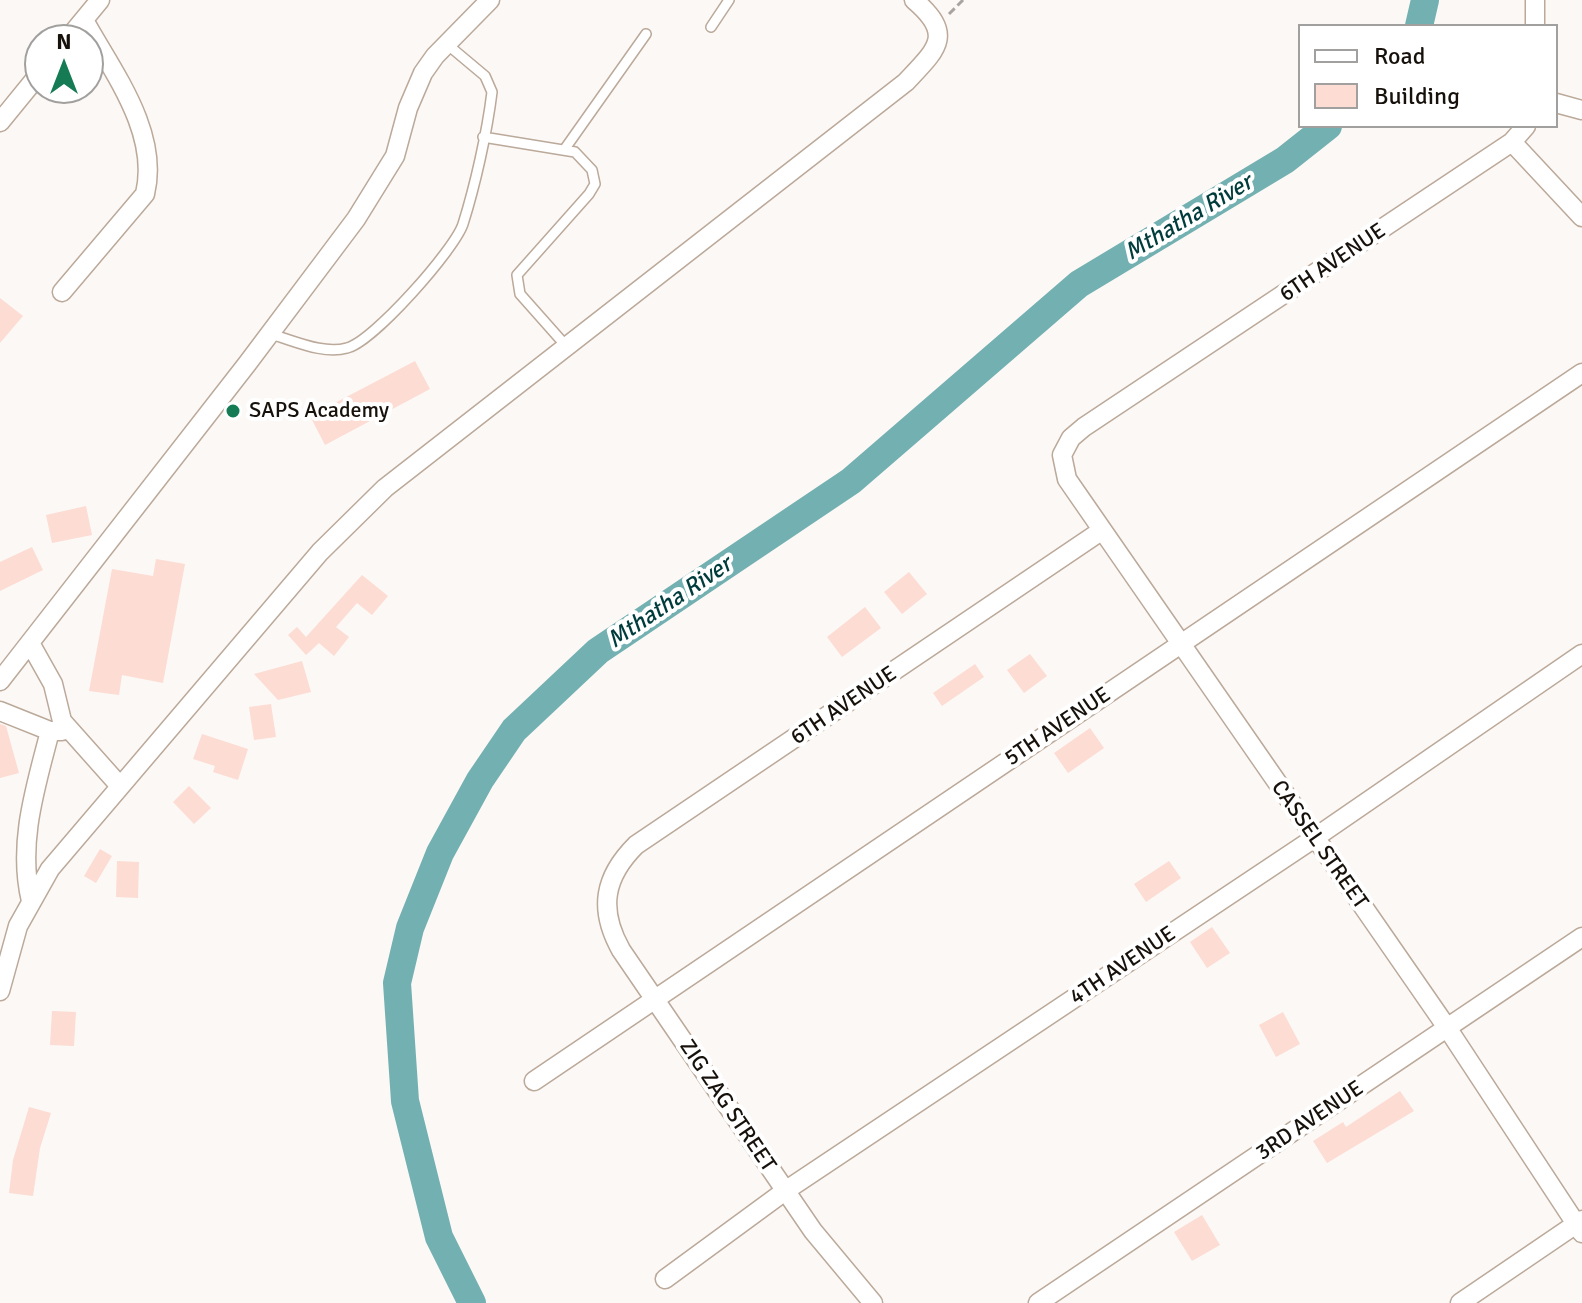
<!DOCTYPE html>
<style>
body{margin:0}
#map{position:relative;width:1582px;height:1303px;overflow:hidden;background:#fcf8f5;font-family:Signika,sans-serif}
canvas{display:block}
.legend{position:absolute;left:1298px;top:24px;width:260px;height:104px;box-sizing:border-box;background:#fff;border:2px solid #a2a09e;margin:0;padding:10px 14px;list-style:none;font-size:24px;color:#17110c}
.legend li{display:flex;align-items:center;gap:16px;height:40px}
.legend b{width:40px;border:2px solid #a2a09e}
.north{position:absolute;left:24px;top:24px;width:80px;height:80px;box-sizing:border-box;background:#fff;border:2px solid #a2a09e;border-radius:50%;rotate:0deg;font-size:22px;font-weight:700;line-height:32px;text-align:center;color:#17110c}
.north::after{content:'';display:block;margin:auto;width:28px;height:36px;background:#157b54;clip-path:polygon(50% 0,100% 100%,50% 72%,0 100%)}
</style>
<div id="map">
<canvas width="1582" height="1303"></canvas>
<ul class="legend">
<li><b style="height:10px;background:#fff"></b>Road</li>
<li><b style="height:22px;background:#fcdcd3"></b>Building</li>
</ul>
<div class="north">N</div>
</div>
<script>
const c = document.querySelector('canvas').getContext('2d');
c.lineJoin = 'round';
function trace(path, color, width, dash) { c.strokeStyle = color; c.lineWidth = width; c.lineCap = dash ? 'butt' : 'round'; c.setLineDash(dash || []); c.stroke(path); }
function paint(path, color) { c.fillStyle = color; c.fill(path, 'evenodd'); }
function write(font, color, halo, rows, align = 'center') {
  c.font = font + ' Signika,sans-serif'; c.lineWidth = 8; c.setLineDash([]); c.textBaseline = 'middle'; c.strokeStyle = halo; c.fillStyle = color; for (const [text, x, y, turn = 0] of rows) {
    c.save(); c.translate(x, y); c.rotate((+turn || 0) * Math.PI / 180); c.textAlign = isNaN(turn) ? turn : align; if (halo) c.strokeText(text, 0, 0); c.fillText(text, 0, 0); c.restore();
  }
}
trace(new Path2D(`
 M1419 26 1425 0
 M472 1303 439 1237 405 1101 397 983 410 928 440 853 480 780 514 730 598 651 851 481 1079 284 1285 160 1328 126`), '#73b0b1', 28);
paint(new Path2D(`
 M0 298 23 316 0 343Z
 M415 361 430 389 325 445 310 416Z
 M86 506 92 535 52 543 46 515Z
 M32 547 43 570 0 591V562Z
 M156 559 185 564 163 683 122 675 119 695 89 691 112 569 153 576Z
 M909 572 927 594 902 614 884 592Z
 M362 575 388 596 372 615 357 603 336 627 349 637 334 656 319 643 306 655 288 635 297 627 306 637Z
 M865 607 881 628 842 657 827 637Z
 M1030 654 1047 676 1024 693 1007 670Z
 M302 661 311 692 278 700 254 674Z
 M975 664 984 677 942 706 933 693Z
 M271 704 276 737 254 740 249 707Z
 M0 724 6 726 19 773 0 778Z
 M1090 728 1104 748 1068 773 1054 753Z
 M202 734 248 749 238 780 213 772 215 766 193 759Z
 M189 786 211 808 194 824 173 802Z
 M100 849 112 856 96 883 84 876Z
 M117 861 139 862 138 898 116 897Z
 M1169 861 1181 878 1146 902 1134 884Z
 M1212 927 1230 953 1207 968 1190 942Z
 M52 1011 76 1012 74 1046 50 1045Z
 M1283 1012 1300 1044 1276 1057 1259 1025Z
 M1400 1091 1414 1111 1327 1163 1313 1141 1343 1122 1346 1127Z
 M29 1107 51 1113 40 1148 33 1196 9 1193 13 1160Z
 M1202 1215 1220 1245 1192 1261 1174 1232Z`), '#fcdcd3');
const service = new Path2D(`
 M711 27 729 0
 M483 137 575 152 592 170 595 184 589 194 517 275 520 294 567 347
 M564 150 646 34
 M270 334C293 340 323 355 347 348 373 342 455 249 463 224 475 186 487 133 492 92L485 76 448 45`);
const minor = new Path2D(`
 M1535 0V26
 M67 40 100 0
 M1556 103 1582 110
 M0 122 40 73
 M1526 126 1512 142 1084 427 1071 438 1062 455 1067 479 1448 1029 1582 1233
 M1512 142 1582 217
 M62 292 145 194C160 132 112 71 84 20
 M30 643 53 684 62 721 119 785
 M0 681 247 364 356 219 395 156 408 108 423 73 435 56 490 0
 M0 711 50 731H62
 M31 901C17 843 36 786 50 731
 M0 991 18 926 50 869 320 552 385 488 906 82C937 49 955 35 914 0
 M534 1081 1582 373
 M665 1279 785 1191 1313 839 1582 654
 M873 1303 813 1231 621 950C598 909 604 877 636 845L1101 531
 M1038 1303 1582 937
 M1460 1303 1582 1220`);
trace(service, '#bba99a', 12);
trace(minor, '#bba99a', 21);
trace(new Path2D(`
 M949 14 963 0`), '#a9a4a0', 3, [8, 4]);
trace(service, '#fff', 9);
trace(minor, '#fff', 18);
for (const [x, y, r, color] of [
 [233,411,8,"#157b54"]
]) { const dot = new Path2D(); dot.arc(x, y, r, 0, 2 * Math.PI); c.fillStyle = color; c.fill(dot); trace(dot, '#fff', 3); }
write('22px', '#17110c', '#fff', [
 ["6TH AVENUE",1333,263,-34],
 ["6TH AVENUE",844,706,-34],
 ["5TH AVENUE",1058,727,-34],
 ["CASSEL STREET",1319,845,55],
 ["4TH AVENUE",1123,966,-34],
 ["ZIG ZAG STREET",727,1106,56],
 ["3RD AVENUE",1310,1121,-34]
]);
write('22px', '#17110c', '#fff', [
 ["SAPS Academy",249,411]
], 'left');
write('italic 24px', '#003c3c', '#fff', [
 ["Mthatha River",1189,218,-31],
 ["Mthatha River",670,603,-34]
]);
</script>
